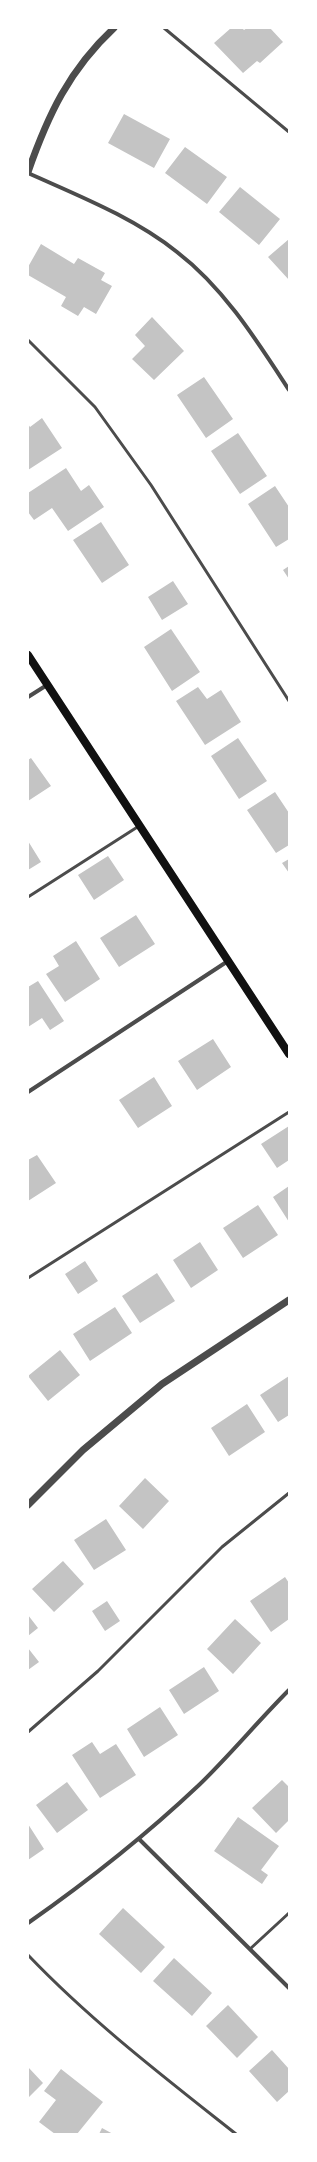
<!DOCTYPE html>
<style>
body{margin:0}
#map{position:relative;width:317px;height:2162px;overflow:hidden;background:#fff;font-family:"Nunito Sans",sans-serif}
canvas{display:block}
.frame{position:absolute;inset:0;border:29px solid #fff;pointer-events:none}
</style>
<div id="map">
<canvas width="317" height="2162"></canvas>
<div class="frame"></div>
</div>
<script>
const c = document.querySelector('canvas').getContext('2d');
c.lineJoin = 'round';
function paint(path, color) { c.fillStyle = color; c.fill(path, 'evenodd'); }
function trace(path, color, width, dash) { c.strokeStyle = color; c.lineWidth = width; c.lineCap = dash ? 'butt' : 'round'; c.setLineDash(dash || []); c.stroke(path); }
paint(new Path2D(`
 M231 28H242L244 30 247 28H270L283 42 260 63 257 61 243 73 214 43Z
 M124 114 170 139 154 168 108 143Z
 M185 147 227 177 207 204 165 173Z
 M240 187 280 219 259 245 219 212Z
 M289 239V280L268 257Z
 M41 244 74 264 78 258 105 273 101 280 112 286 96 314 84 307 78 316 61 306 66 297 28 275V267Z
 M152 317 184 351 154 380 132 359 145 346 135 335Z
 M204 377 233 419 206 438 177 395Z
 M42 418 62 448 28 470V424L30 427Z
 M238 433 267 476 240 494 211 451Z
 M66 468 81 491 89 485 104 507 68 531 52 508 34 520 28 512V493Z
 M275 486 289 507V539L276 547 248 504Z
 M101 522 129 565 102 583 73 540Z
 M289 566V579L283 570Z
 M173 581 188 604 162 620 148 597Z
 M171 629 200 672 172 691 144 647Z
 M198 687 207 699 221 690 241 722 205 745 176 701Z
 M238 738 267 781 239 799 211 756Z
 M31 758 51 786 28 801V760Z
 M275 792 289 813V845L276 853 247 810Z
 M28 841 41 862 28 870Z
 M108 856 124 880 94 900 78 875Z
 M289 859V873L282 863Z
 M136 915 155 944 119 967 100 938Z
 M76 941 100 979 65 1002 46 974 59 966 53 956Z
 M38 981 64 1021 50 1030 42 1018 28 1027V987Z
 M213 1039 231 1067 197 1090 178 1061Z
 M154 1077 172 1106 138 1128 119 1100Z
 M289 1126V1160L277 1168 261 1144Z
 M37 1155 56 1183 28 1201V1160Z
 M289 1186V1222L273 1197Z
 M258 1205 278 1235 243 1258 223 1228Z
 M200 1242 218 1270 191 1288 173 1260Z
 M85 1261 98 1281 78 1294 65 1274Z
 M157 1273 175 1301 140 1323 122 1296Z
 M115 1307 132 1333 90 1361 73 1334Z
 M60 1350 80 1375 48 1401 28 1376Z
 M289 1376V1415L278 1422 260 1395Z
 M247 1404 265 1432 229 1456 211 1428Z
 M145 1478 169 1501 143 1529 119 1506Z
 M106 1519 126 1550 94 1570 74 1540Z
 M63 1561 84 1584 54 1612 32 1589Z
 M285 1577 289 1583V1619L271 1632 250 1601Z
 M107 1601 120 1621 105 1631 92 1611Z
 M28 1615 38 1628 28 1636Z
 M235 1619 261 1643 233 1674 207 1649Z
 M28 1648 39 1662 28 1670Z
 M204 1667 219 1691 184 1714 169 1690Z
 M160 1707 178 1735 144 1757 127 1729Z
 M92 1742 100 1754 116 1744 136 1775 100 1798 72 1755Z
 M282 1780 289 1787V1820L276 1833 252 1808Z
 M67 1782 88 1810 57 1833 36 1805Z
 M238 1817 279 1846 261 1870 268 1875 262 1884 214 1851Z
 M28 1824 44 1849 28 1860Z
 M123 1908 165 1947 141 1973 99 1934Z
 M174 1958 212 1993 192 2016 153 1981Z
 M228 2005 258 2037 237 2058 206 2026Z
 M272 2050 289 2069V2091L277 2102 249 2071Z
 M28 2067 43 2083 28 2098Z
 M61 2069 103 2102 77 2134H55L39 2122 56 2100 44 2091Z
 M102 2128 113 2134H99Z`), '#c4c4c4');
trace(new Path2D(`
 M164 28 289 132
 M28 340 95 407 151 485 289 701
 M28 897 139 826
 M28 1278 289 1112
 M28 1732 98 1671 222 1547 289 1493
 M250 1949 289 1913
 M28 1955C91 2021 164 2077 236 2134`), '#4c4c4c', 3);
trace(new Path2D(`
 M28 173C79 196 133 217 177 252 224 288 257 341 289 390
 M28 697 47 685
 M28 1092 228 961
 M139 1839 289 1988
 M28 1923C88 1881 145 1836 199 1785 230 1755 258 1721 289 1690`), '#4c4c4c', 4);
trace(new Path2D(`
 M28 172C48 115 69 70 114 28
 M28 1505 83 1450 162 1384 289 1300`), '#4c4c4c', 7);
trace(new Path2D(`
 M28 655 289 1054`), '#111', 8);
</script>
